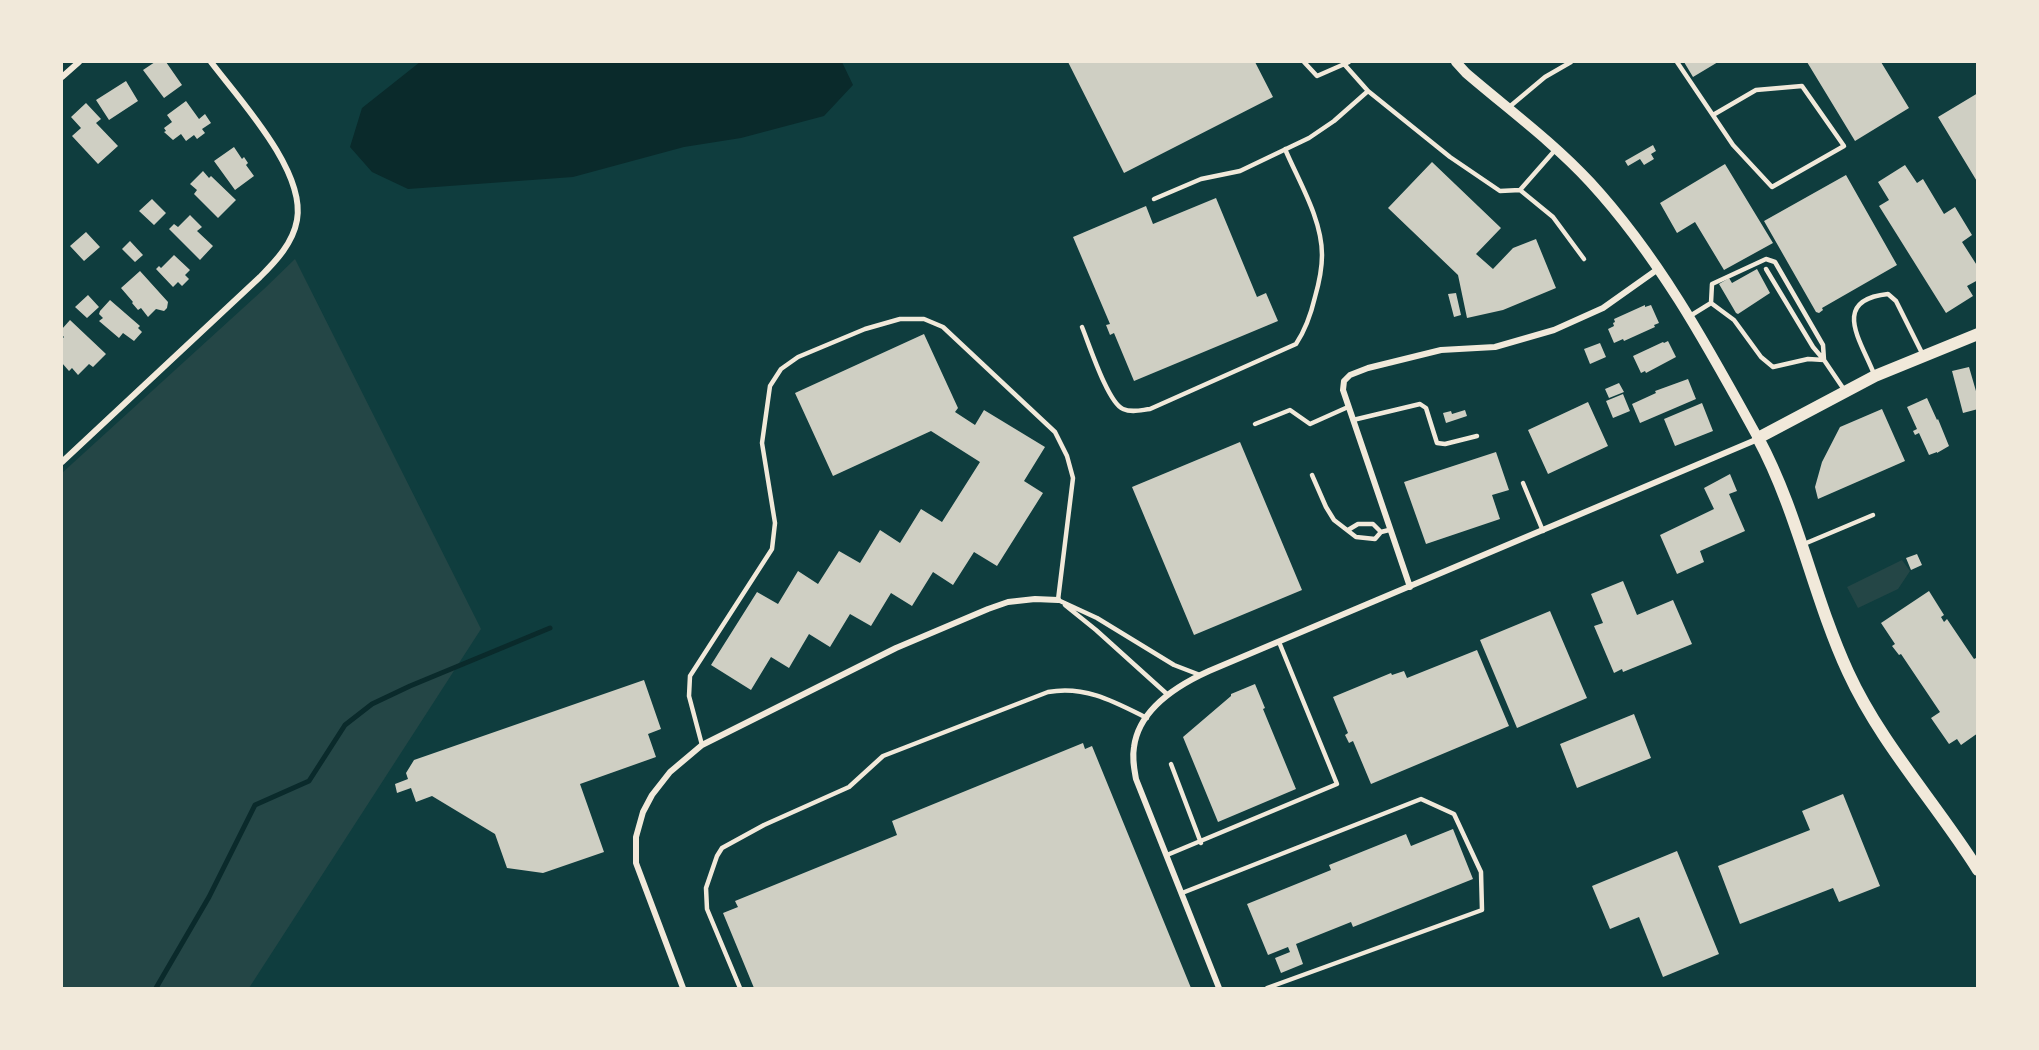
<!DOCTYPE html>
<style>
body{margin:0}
#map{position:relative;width:2039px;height:1050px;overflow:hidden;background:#0f3d3e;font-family:"IBM Plex Sans",sans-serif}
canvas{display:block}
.frame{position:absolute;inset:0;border:63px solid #f1e9da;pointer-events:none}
</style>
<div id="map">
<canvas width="2039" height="1050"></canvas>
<div class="frame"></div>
</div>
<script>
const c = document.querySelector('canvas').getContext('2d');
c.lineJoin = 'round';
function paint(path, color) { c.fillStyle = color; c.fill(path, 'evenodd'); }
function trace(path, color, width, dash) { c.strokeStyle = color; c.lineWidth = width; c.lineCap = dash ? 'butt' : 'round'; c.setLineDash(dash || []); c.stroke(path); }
paint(new Path2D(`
 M295 259 481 629 249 988H62V473L264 289Z
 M1902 560 1910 571 1898 589 1858 608 1847 587Z`), '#244646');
paint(new Path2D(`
 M420 62H842L853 85 824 116 741 138 684 147 573 177 408 189 372 172 350 147 362 108Z`), '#0a2a2b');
trace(new Path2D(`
 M156 988 209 897 255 805 309 781 345 725 372 704 410 686 550 628`), '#0a2a2b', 5);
paint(new Path2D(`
 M155 62H166L182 85 164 98 143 70Z
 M1068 62H1255L1273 97 1124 173Z
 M1684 62H1718L1693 77Z
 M1807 62H1881L1909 108 1855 141Z
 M126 81 138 101 109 120 96 100Z
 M1978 93V183L1938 117Z
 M186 101 199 119 205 114 211 123 202 129 205 133 197 139 194 135 186 141 181 134 173 140 164 132 166 131 164 128 172 122 167 115Z
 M86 103 101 119 96 123 118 146 98 164 72 136 81 128 71 117Z
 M1653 145 1656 151 1651 154 1654 159 1644 165 1640 159 1628 166 1625 161Z
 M234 147 242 159 244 157 248 163 246 165 254 176 235 190 214 161Z
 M1432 162 1501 228 1476 254 1493 269 1513 248 1536 239 1556 288 1503 310 1467 318 1458 275 1388 208Z
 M1725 164 1773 243 1724 270 1695 222 1677 233 1660 203Z
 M1905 165 1917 183 1923 179 1944 214 1955 207 1972 235 1962 242 1978 267V280L1967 286 1973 296 1946 313 1879 206 1889 200 1878 182Z
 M203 171 209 178 211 176 236 200 218 218 194 194 197 190 190 184Z
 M1846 175 1897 265 1822 308 1823 310 1819 313 1816 312 1764 221Z
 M1216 198 1257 297 1266 293 1278 321 1134 381 1114 333 1110 335 1106 325 1110 324 1073 237 1146 206 1153 224Z
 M152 199 166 213 154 225 139 211Z
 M190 215 202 227 197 231 213 246 200 260 169 229 174 224 178 227Z
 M86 232 100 247 84 261 70 246Z
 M130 241 143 255 135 262 122 249Z
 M174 255 190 270 185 275 189 279 182 286 178 282 173 287 156 269 159 266 161 268Z
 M1757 269 1770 293 1738 314 1736 313 1719 284 1729 278 1732 283Z
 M140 271 168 302 167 308 164 311 156 309 148 317 141 308 138 310 132 303 133 302 121 288Z
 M1456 293 1461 315 1454 317 1448 294Z
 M88 295 99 307 87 318 75 307Z
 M110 300 140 326 138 328 142 332 134 341 123 333 119 338 99 321 103 318 99 314 100 311Z
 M1645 305V307L1651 305 1659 323 1654 325 1655 327 1624 341 1623 339 1614 343 1608 329 1614 326 1613 323 1615 322 1614 319Z
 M70 320 106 354 93 367 89 364 78 375 72 368 69 371 62 363V339L64 337 62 335V329Z
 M924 334 958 408 955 412 975 425 984 410 1045 447 1024 481 1043 493 997 566 974 552 953 585 933 572 912 606 891 593 871 626 850 614 830 647 809 634 789 668 771 657 751 690 711 665 757 592 778 604 798 571 818 584 839 551 860 563 880 530 900 543 921 509 942 522 980 462 931 431 833 476 795 393Z
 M1668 341 1676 357 1646 373 1645 371 1641 373 1633 356 1663 342 1664 343Z
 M1600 343 1606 357 1590 364 1584 349Z
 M1969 367 1978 398V409L1963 413 1952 371Z
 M1688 379 1696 399 1640 423 1632 404 1656 393 1655 391Z
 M1619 383 1624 392 1609 398 1605 389Z
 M1623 394 1630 411 1613 418 1606 401Z
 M1927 398 1937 420 1938 419 1949 446 1937 453V452L1929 455 1919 433 1915 435 1913 431 1917 429 1907 407Z
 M1588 402 1608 446 1548 474 1528 430Z
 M1702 403 1713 431 1675 446 1664 419Z
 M1882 409 1905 461 1818 499 1815 487 1822 462 1840 427Z
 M1465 410 1467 416 1446 423 1443 413 1451 411 1452 414Z
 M1240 442 1302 590 1194 635 1132 487Z
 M1496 452 1509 490 1492 495 1500 519 1426 544 1404 482Z
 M1730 474 1737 491 1729 494 1745 531 1700 551 1704 562 1677 574 1660 535 1714 509 1704 488Z
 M1917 554 1922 565 1911 570 1906 558Z
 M1623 581 1637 615 1673 600 1692 644 1623 672 1622 669 1614 673 1594 626 1603 623 1591 594Z
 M1929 591 1944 615 1941 617 1944 622 1947 619 1974 659 1978 657V733L1961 745 1957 739 1949 744 1931 718 1940 712 1901 654 1899 655 1892 646 1895 644 1881 623Z
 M1550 611 1587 698 1517 728 1480 640Z
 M1477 650 1509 726 1371 784 1353 741 1349 743 1345 735 1348 733 1333 697 1391 673 1392 675 1404 671 1407 678Z
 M644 680 661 729 648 734 656 757 580 784 604 852 543 873 507 868 495 834 432 796 416 802 411 788 397 793 395 784 408 779 406 773 414 760Z
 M1255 684 1265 708 1263 709 1296 789 1218 822 1183 737 1231 696V694Z
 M1634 714 1651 758 1577 788 1560 744Z
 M1083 743 1085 749 1092 746 1191 988H754L723 913 738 907 735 901 897 835 892 821Z
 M1843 794 1880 886 1839 902 1833 888 1740 924 1718 866 1810 830 1802 811Z
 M1453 829 1473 879 1353 927 1351 922 1296 944 1303 964 1281 973 1275 958 1290 952 1288 947 1268 955 1247 904 1331 870 1329 865 1406 834 1411 846Z
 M1677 851 1719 954 1663 977 1639 917 1610 929 1592 886Z`), '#cfcfc3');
trace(new Path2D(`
 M1304 62 1317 76 1349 62
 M1677 62 1733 145 1772 187 1844 146 1802 86 1756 90 1713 115
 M1344 64 1368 91 1450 157 1500 191 1520 190
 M1508 108 1545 77 1571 62
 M1556 149 1520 190 1553 217 1584 259
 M1154 199 1201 179 1240 171 1309 138 1334 121 1368 91
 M1766 259 1775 262 1823 345 1824 360 1808 359 1773 367 1761 357 1734 320 1711 303 1712 284Z
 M1766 269 1813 347 1824 360 1845 391
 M1690 316 1711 303
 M1082 327C1089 344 1108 403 1123 409 1132 413 1141 410 1150 409L1296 344C1306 329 1311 314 1315 297 1319 283 1322 269 1322 255 1322 219 1299 182 1285 149
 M1874 374C1861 341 1830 300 1888 294L1896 301 1923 355
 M1353 420 1420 404 1426 408 1437 443 1445 444 1477 436
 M1255 424 1290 410 1310 424 1348 407
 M1312 475 1326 507 1334 520 1356 537 1375 539 1381 532 1389 530
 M1523 483 1543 531
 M1348 530 1358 524H1373L1381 532
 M1804 544 1873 515
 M1058 600 1097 618 1174 665 1200 675
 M1065 605 1096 630 1168 695
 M702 745 689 696 690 676 772 549 775 523 762 443 770 386 781 369 798 357 865 329 900 319H924L943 327 1055 432 1067 456 1073 478 1058 600
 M1171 764 1201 843
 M1167 855 1337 784 1279 642
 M1182 893 1421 799 1454 814 1481 872 1482 910 1267 988
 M740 988 707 909 706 888 717 856 722 848 764 825 849 787 883 756 1048 692C1085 685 1115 702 1147 718`), '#f1e9da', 4.5);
trace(new Path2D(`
 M62 77 79 62
 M62 462 260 277C276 261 293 243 297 220 306 171 239 99 211 62
 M1410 587 1343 390 1344 381 1350 375 1368 368 1441 350 1495 347 1554 330 1603 308 1658 269
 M683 988 636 863V837L643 812 652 795 670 772 702 745 896 648 988 609 1008 602 1035 599 1058 600
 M1219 988 1136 779C1134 768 1132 758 1134 747 1139 709 1178 685 1209 671L1758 439`), '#f1e9da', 6);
trace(new Path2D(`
 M1456 62 1466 73C1508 109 1553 142 1590 182 1660 258 1709 349 1758 438`), '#f1e9da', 10);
trace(new Path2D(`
 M1978 334 1875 376 1758 438C1798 512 1813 596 1848 672 1881 744 1936 803 1978 870`), '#f1e9da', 12);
</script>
